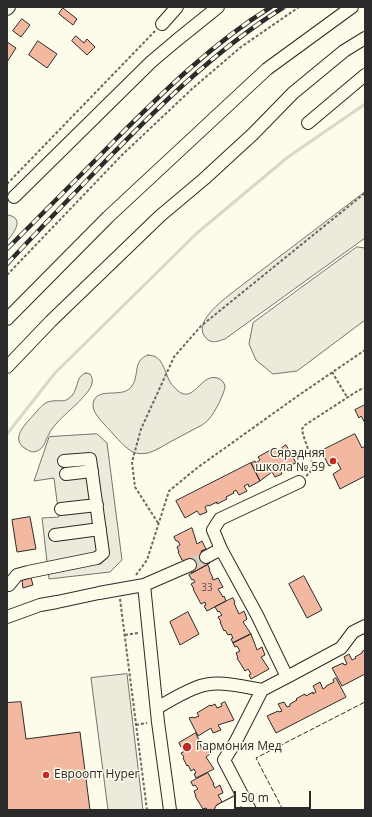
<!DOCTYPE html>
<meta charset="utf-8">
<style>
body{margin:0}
#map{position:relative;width:372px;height:817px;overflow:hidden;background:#fdfbea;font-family:"Open Sans",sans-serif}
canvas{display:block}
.frame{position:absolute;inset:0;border:8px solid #2b2b2b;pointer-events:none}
.scale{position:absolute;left:234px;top:791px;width:77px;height:18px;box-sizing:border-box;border:2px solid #2b2b2b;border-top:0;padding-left:5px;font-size:12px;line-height:14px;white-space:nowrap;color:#2b2b2b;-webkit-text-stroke:3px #fdfbea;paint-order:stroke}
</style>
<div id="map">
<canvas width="372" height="817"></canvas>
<div class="frame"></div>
<div class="scale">50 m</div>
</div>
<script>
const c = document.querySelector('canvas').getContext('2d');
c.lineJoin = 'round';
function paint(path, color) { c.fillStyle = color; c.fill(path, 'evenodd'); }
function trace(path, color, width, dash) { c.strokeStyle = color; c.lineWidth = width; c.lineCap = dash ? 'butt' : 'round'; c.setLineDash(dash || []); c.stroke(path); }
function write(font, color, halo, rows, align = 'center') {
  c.font = font + ' "Open Sans",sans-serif'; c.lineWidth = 3; c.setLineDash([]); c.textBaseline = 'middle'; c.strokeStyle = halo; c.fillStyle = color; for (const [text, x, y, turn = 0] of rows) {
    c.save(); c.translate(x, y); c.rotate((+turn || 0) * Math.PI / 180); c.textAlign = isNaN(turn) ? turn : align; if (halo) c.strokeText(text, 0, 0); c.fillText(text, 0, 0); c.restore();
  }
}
const green = new Path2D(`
 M365 192V238L225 339C219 341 212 344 207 339 190 324 223 300 233 292Z
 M8 215C26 218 13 234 7 241V216Z
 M357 247 365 248V320L297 371 273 374 256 360 249 344 253 323Z
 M148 355C149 355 153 356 154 356 163 359 166 375 170 382 172 385 175 388 178 391 194 404 201 373 217 378 221 379 224 382 225 386 225 393 214 414 209 419 207 421 205 423 202 425 191 431 181 436 170 442 163 446 155 451 148 453 142 454 138 454 133 452 122 446 113 433 104 424 99 418 90 410 94 400 101 387 123 399 132 386 140 374 132 361 148 355Z
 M86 373 90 374C92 377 93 380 92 383 91 394 64 414 56 424 53 427 51 430 49 434 45 440 45 448 37 451 33 453 29 451 26 449 7 438 30 420 38 410 42 405 47 401 53 401 58 400 64 402 68 399 80 392 74 376 86 373Z`);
paint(green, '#ecebdb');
trace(green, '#74746e', 1);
const parking = new Path2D(`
 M97 434 107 443 122 560 110 572 49 579 42 518 59 517 54 478 34 481 49 437Z
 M127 674 143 810H108L91 678Z`);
paint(parking, '#eceadb');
trace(parking, '#74746e', 1);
trace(new Path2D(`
 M7 434 55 373 197 233 288 157 365 104`), '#d8d7c9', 3);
const building = new Path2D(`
 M63 8 77 19 73 25 59 14Z
 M22 19 30 25 21 37 13 31Z
 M76 36 84 43 87 39 95 47 87 55 72 41Z
 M38 41 57 54 47 68 29 55Z
 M7 42 16 48 7 62Z
 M365 405V423L361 416 359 418 355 410Z
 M355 434 362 448 365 446V476L340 489 333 474 341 469 337 462 329 466 321 451Z
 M286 445 296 463 280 469 282 474 275 477 272 472 260 481 251 463 255 461 256 463 260 460 258 457 272 449V450L276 448 278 452 283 449 282 448Z
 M251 463 260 481 249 487 248 484 244 486 247 491 239 495 236 490 233 492 234 493 226 497 227 499 217 504V502L209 506 208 505 205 507 207 512 200 515 197 511 185 518 176 501Z
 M30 517 36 549 17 552 12 520Z
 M192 528 197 544 202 541 206 549 201 551 210 563 192 573 183 560H182L178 552H179L177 547 180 545 178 541H176L174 537Z
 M208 565 210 570H209L213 578H212L213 580 218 578 223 587 218 589 223 597 224 596 226 601 207 611 204 606 206 605 205 602 201 604 193 589H194L191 584 195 582 193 579 192 580 189 575Z
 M304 576 322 610 307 618 289 584Z
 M31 578 33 585 23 588 22 580Z
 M233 598 235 602 234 603 239 614 244 611 247 619 243 622 251 634 233 643 231 639 233 638 231 634 228 635 225 630 224 631 220 622H221L218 617 222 615 219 611 218 612 215 607Z
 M188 612 199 634 180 645 170 622Z
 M251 634 257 650 262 647 265 655 261 657 269 669 251 679 249 675 251 674 248 669 245 671 237 658H238L236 653 240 651 237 646 235 647 233 643Z
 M365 650V674L342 686 332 668 343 663 344 665 347 664 344 657 349 654 352 660 356 658 355 657 362 653V652Z
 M336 678 346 697 276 733 267 716 278 711 279 712 282 711 278 704 284 702 287 707 290 706V704L297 700 296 699 301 696 305 694 306 696 313 692V694L316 692 313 686 320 682 323 689 326 687V686L334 682 333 680Z
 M21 702 26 739 80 732 90 810H7V703Z
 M225 702 234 720 218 725 221 730 213 733 211 728 198 736 189 718 193 717 194 718 199 716 197 713 210 705 211 706 215 704 217 708 222 706 221 704Z
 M196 733 202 749 207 746V747L210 754 206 757 214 769 196 778 194 774 196 773 194 769 191 771 188 765 187 766 183 758 184 757 181 753 185 751 182 746 181 747 179 743Z
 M208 773 214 784H213L215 788 220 785 223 793 218 795 225 807 220 810H208L206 808 203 809 195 796H196L194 791 198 789 195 785 193 786 191 782Z`);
paint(building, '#f2b8a0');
trace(building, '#2b2b2b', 1);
trace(new Path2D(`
 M190 565 206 557`), '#d3d1c4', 12, [12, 6]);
const minor = new Path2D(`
 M7 9 9 7
 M162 24 177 7
 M308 123 365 75
 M14 197 151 62 177 40 218 7
 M7 319 108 217 267 69 352 7
 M7 367 51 321 160 216 204 179 253 134 293 93 344 51 365 38
 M66 474 92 471
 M61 509 97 505
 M55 535 100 529
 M221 549 257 615 287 677 262 690 236 741 224 760 250 810
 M206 557 221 549 213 530 220 519 299 482
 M9 585 17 575 28 572 97 558 103 553 90 459 64 461
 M144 585 158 722 170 810
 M7 617 40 605 57 602 99 593 144 585 190 565
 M287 677 341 648 353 632 365 626
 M157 708C169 701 182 693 195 688 216 679 240 686 262 690
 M221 810 244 798`);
trace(minor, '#2b2b2b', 14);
trace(new Path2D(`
 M7 184 155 31
 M7 275 122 155 193 88 241 47 299 7
 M332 372 347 397
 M306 476C309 474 311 471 312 468 314 460 303 439 302 429L305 425 359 390 365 388
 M158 523 135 487 132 462 141 429 174 357 201 326 365 193
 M136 575 147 560 169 491 197 468 299 395 365 350
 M120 599 147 810
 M125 635 138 633
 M136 725 147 723`), '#6a6964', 2, [3, 2]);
trace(minor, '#fdfbea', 12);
const rail = new Path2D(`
 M7 249C43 213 80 176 116 139 164 91 213 43 271 7
 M7 264C35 234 64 204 93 174 152 113 212 52 284 7`);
trace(rail, '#2b2b2b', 4.5);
trace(rail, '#fdfbea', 3, [9]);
trace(new Path2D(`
 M283 810 256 758 365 702`), '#2b2b2b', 1, [5, 2]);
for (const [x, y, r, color] of [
 [333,461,4,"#c62828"],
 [187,747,5,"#c62828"],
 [46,775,4,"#c62828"]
]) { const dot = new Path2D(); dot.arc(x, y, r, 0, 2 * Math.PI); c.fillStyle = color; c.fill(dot); trace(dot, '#fdfbea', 1.5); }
write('10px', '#5d4e48', null, [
 ["33",207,588]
]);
write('12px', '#2b2b2b', '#fdfbea', [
 ["Сярэдняя",325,454,"right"],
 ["школа № 59",325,468,"right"],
 ["Гармония Мед",196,747],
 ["Евроопт Hyper",54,775]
], 'left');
</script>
